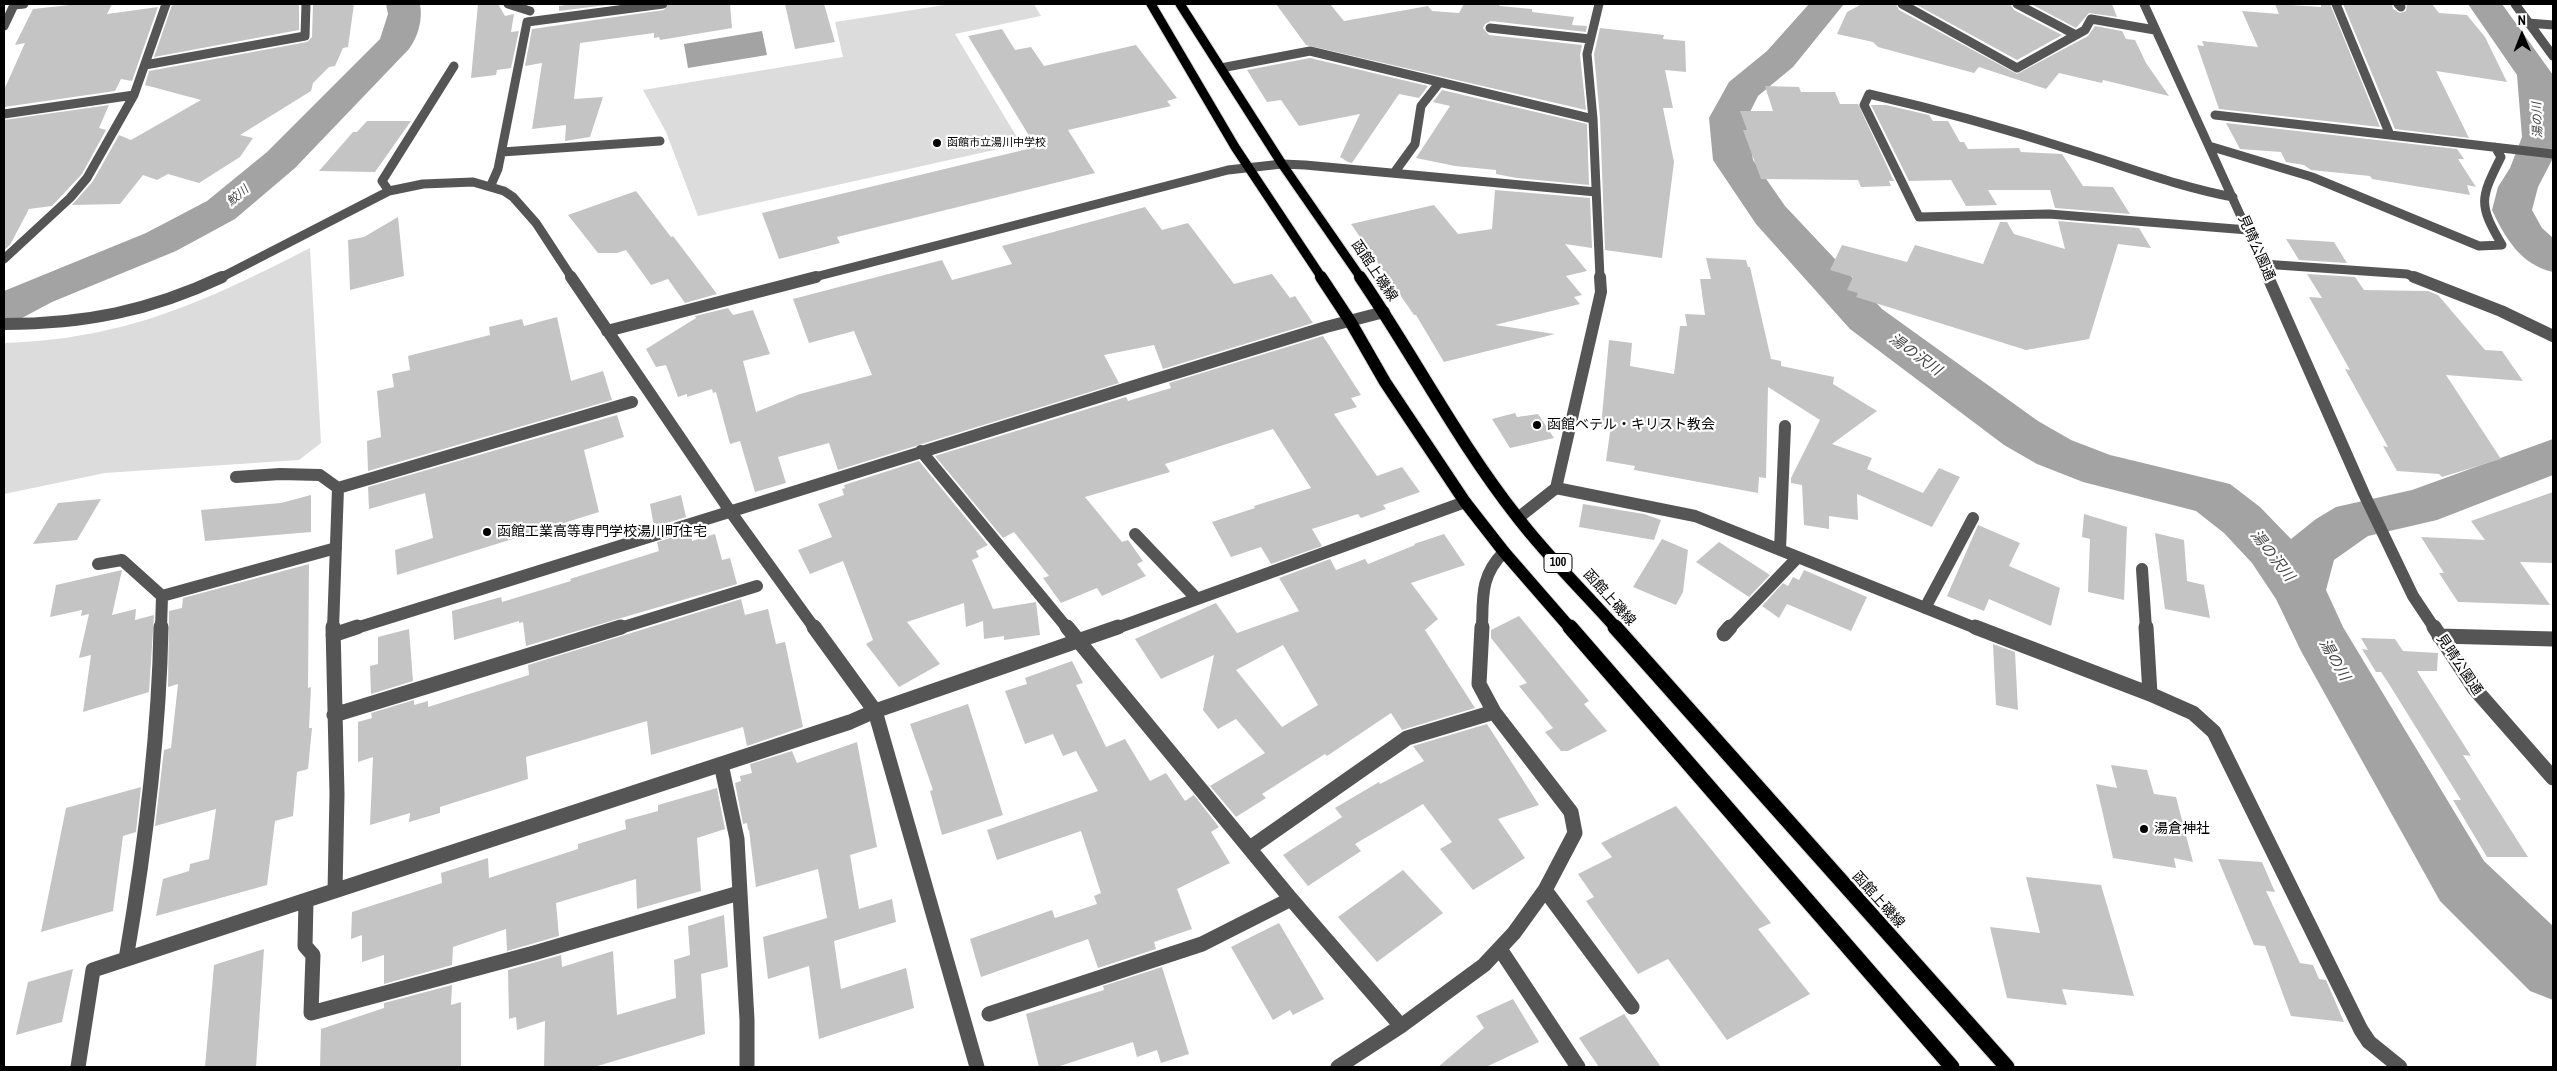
<!DOCTYPE html>
<meta charset="utf-8">
<style>
body{margin:0}
#map{position:relative;width:2557px;height:1071px;overflow:hidden;background:#fff;font-family:"Archivo Narrow",sans-serif}
canvas{display:block}
.frame{position:absolute;inset:0;border:5px solid #000;pointer-events:none}
.north{position:absolute;left:2497px;top:10px;width:50px;height:50px;-webkit-text-stroke:4px #fff;paint-order:stroke;rotate:359deg;font-size:14px;font-weight:700;line-height:20px;text-align:center;color:#000}
.north::after{content:'';display:block;margin:auto;width:18px;height:22px;background:#000;clip-path:polygon(50% 0,100% 100%,50% 72%,0 100%)}
</style>
<div id="map">
<canvas width="2557" height="1071"></canvas>
<div class="frame"></div>
<div class="north">N</div>
</div>
<script>
const c = document.querySelector('canvas').getContext('2d');
c.lineJoin = 'round';
function paint(path, color) { c.fillStyle = color; c.fill(path, 'evenodd'); }
function trace(path, color, width, dash) { c.strokeStyle = color; c.lineWidth = width; c.lineCap = dash ? 'butt' : 'round'; c.setLineDash(dash || []); c.stroke(path); }
function write(font, color, halo, rows, align = 'center') {
  c.font = font + ' "Archivo Narrow","Noto Sans JP",sans-serif'; c.lineWidth = 4.5; c.setLineDash([]); c.textBaseline = 'middle'; c.strokeStyle = halo; c.fillStyle = color; for (const [text, x, y, turn = 0] of rows) {
    c.save(); c.translate(x, y); c.rotate((+turn || 0) * Math.PI / 180); c.textAlign = isNaN(turn) ? turn : align; if (halo) c.strokeText(text, 0, 0); c.fillText(text, 0, 0); c.restore();
  }
}
paint(new Path2D(`
 M951 4H1034L1041 16 955 34 1021 144 698 216 666 132 643 90 843 57 835 22Z
 M310 248 321 443 299 460 105 473 4 494V343C126 339 204 302 310 248Z`), '#dcdcdc');
paint(new Path2D(`
 M762 31 767 55 688 68 684 44Z`), '#a3a3a3');
paint(new Path2D(`
 M386 4H420C423 19 418 37 409 49L295 168 235 219 176 251 52 302 20 319 4 323V291L146 233 207 201 267 152 380 39 388 14Z
 M1809 4H1844L1793 67 1758 96 1747 118 1753 160 1785 206 1882 309 2038 421 2071 440 2110 455 2230 484 2260 507 2291 539 2316 519 2336 507 2412 490 2553 439V475L2437 520 2368 536 2334 560 2326 590 2343 627 2484 861 2553 926V1000L2530 991 2440 901 2301 651 2276 599 2252 563 2224 533 2196 511 2083 482 2037 464 2004 445 1850 329 1756 224 1713 160 1709 118 1729 82 1767 51Z
 M2468 4H2502L2553 75V158L2538 187 2532 210 2542 228 2553 238V272C2521 265 2505 238 2492 210L2498 187 2510 168 2522 137 2517 75Z`), '#a3a3a3');
paint(new Path2D(`
 M79 4H112L107 14 158 7 132 81 121 79 115 91 4 107V90L25 43 15 45 33 9Z
 M182 4H299V30L154 57 172 5Z
 M313 4H354L348 47 343 48 335 66 329 67 313 83 311 91 240 135 253 138 240 157 199 183 168 174 157 180 143 175 120 204 72 205 93 181 119 135 131 140 201 100 145 85 149 71 307 42 312 37Z
 M478 4H498L505 16 514 14 511 32 519 31 511 68 497 70 496 75 471 78Z
 M573 4H615L559 11V6Z
 M669 4H730L732 28 660 40 659 37 654 38V33L580 43 574 99 603 97 590 137 565 141 566 125 532 129 542 63 525 66 532 29 664 10Z
 M785 4H824L835 42 795 49Z
 M1276 4H1330L1344 21 1428 6 1432 11 1459 13 1464 4H1500L1499 6 1532 9V12L1574 17 1572 25 1587 26 1586 32 1491 21 1485 24 1483 28 1489 35 1582 45 1580 55 1586 110 1306 45Z
 M1862 4H1896L1899 10 2017 74 2088 36 2095 26 2122 31 2126 39 2135 40 2146 63 2169 96 2103 80 2102 83 2059 73 2046 89 1979 67 1974 73 1878 47 1873 42 1837 34 1847 12Z
 M1915 4H2010L2014 10 2062 35 2017 60Z
 M2031 4H2112L2117 17 2089 13 2076 28Z
 M2275 4 2321 7V4H2330L2380 127 2219 109 2197 45 2204 46 2202 41 2258 47 2242 11 2279 14Z
 M2343 4H2392L2393 9 2400 13 2406 11 2407 4H2432L2439 13 2467 15 2485 37 2507 82 2436 71 2469 138 2395 129Z
 M1600 28 1664 35 1663 39 1685 41 1686 72 1665 70 1673 108H1663L1674 162 1662 258 1605 250 1600 118 1594 54Z
 M1002 29 1015 50 1031 47 1044 66 1136 45 1177 98 1167 101 1171 106 1068 130 1095 173 837 237 840 243 779 259 762 213 1036 147 968 36Z
 M1310 58 1428 86 1419 98 1399 94 1352 163 1348 162 1340 157 1360 114 1299 126 1281 100 1267 102 1247 70Z
 M1765 86 1799 87 1801 92H1835L1840 104H1858L1894 181H1889L1891 186 1861 187 1858 180 1761 179 1743 130H1747L1740 111H1773Z
 M1442 90 1587 124 1589 185 1517 178 1496 174V170L1455 166 1416 158 1450 106 1433 102Z
 M109 105 99 128 106 130 82 174 52 206 29 209 10 245 4 250V120Z
 M1871 105H1886L1929 115 1933 121H1948L1960 142H1964L1968 149 2019 148 2021 152 2062 154 2083 186 2113 187 2130 214 2055 208 2050 190H1988L1997 205 1966 206 1951 180 1909 181Z
 M367 121H411L375 172 319 171 353 132H357Z
 M2226 123 2457 149 2464 159H2458L2476 187 2467 185 2470 195 2372 179 2370 176 2311 170 2304 165 2286 162 2281 152 2240 149Z
 M1495 190 1590 198 1592 248 1565 244 1587 271 1566 276 1582 295 1574 297 1580 304 1495 325 1555 334 1444 362 1416 315H1414L1351 224 1434 205 1458 234 1492 229Z
 M636 191 671 237 673 236 717 294 685 303 668 279 651 285 626 250 617 253H598L568 215Z
 M1145 207 1162 230 1188 223 1234 284 1272 274 1290 298 1295 296 1313 323 1163 369 1154 345 1104 355 1119 383 838 470 829 443 778 457 786 483 755 492 740 441 730 444 716 392 713 393 712 389 687 397V394L678 397 666 365 656 367 646 349 696 318 695 316 728 308 733 315 753 310 770 354 743 361 756 412 800 394 872 375 854 331 809 343 793 299 942 260 952 280 1012 264 1002 246Z
 M398 217 404 276 350 290 348 240 364 237Z
 M2058 221 2139 228 2151 248 2118 244 2089 339 2026 350 1856 297 1858 293 1847 290 1853 277 1830 270 1842 245 1907 262 1915 245 1983 264 2000 222H2007L2014 234 2065 249Z
 M2286 239 2334 242 2347 263 2299 260Z
 M1706 258 1746 260 1748 267H1750L1771 359 1781 361V366L1834 377 1833 384 1877 411 1832 444 1872 458 1867 469 1923 493 1939 468 1960 477 1932 527 1857 494 1858 520 1829 516V529L1804 525 1802 485 1791 483V478L1820 420 1768 387 1766 478 1759 477 1758 493 1634 470 1635 466 1606 461 1611 425 1601 427 1609 340 1632 343 1630 366 1674 374 1680 326H1687L1685 314 1705 315 1700 279H1711Z
 M2307 274 2355 277 2364 290 2428 291 2438 295 2485 350 2502 351 2523 381 2446 375 2501 459 2442 477 2439 474 2397 471 2383 446 2388 447 2345 369 2350 370 2309 297 2322 298Z
 M557 317 571 381 603 371 612 400 368 471 367 441 381 437 377 391 394 387 392 374 410 370 408 356 490 335 489 327 522 319 524 326Z
 M1323 336 1361 395 1351 398 1357 407 1334 414 1377 476 1402 467 1420 492 1383 505 1386 509 1361 518 1358 514 1312 529 1322 546 1271 564 1261 547 1231 557 1212 522 1255 508 1254 506 1311 488 1273 429 1165 464 1170 472 1085 497 1122 542 1128 540 1143 561 1137 564 1146 576 1102 596 1097 588 1061 603 1043 578 1049 576 1014 532 1003 538 935 456 1126 397 1128 401 1171 388 1169 383Z
 M1515 413 1517 417 1538 414 1554 438 1510 448 1492 419Z
 M617 415 624 437 584 450 599 512 397 575 395 550 433 538 425 493 369 509 368 487Z
 M919 461 988 545 976 551 979 557 972 560 993 609 1036 602 1040 635 1004 640V636L984 639 983 621 966 627 964 603 907 622 940 664 899 687 866 644 873 640 843 561 810 574 798 550 832 537 818 504 844 495 842 489 845 488 844 485Z
 M2553 492V563L2520 562 2550 605 2458 602 2439 573H2444L2421 537 2485 540 2471 521Z
 M311 495V532L205 541 201 510 281 503Z
 M681 495 686 517 654 527 650 504Z
 M101 499 77 540 33 544 58 503Z
 M1583 504 1644 514 1661 520 1654 540 1579 527Z
 M2084 514 2127 527 2124 600 2088 592 2090 539 2082 537Z
 M1978 525 2020 543 2009 566 2060 588 2051 626 1989 599 1984 611 1947 596Z
 M690 532 692 541 715 534 722 560 730 558 737 584 526 646 523 622 519 623V621L454 640 452 611 501 597 502 602 571 581 570 579 659 551 657 542Z
 M2155 533 2184 540 2187 581 2204 585 2210 618 2165 609Z
 M1444 534 1465 565 1411 583 1438 619 1425 630 1475 708 1402 730 1391 713 1327 756 1325 754 1262 794 1266 798 1236 817 1210 786 1265 753 1236 719 1218 729 1203 710 1214 655 1161 679 1135 639 1216 603 1237 633 1299 611 1279 578 1330 559 1336 570 1365 559 1368 564 1415 545 1414 544ZM1283 645 1318 705 1282 727 1236 670Z
 M1662 539 1688 550 1683 592 1676 605 1633 587Z
 M1719 542 1770 575 1749 597 1696 562Z
 M309 564 308 688 311 687 309 728H312L308 769 297 772 293 816 275 821 267 885 156 916 163 879 189 871 190 864 209 859 216 809 155 826 164 750 171 748 178 684 168 687 169 611 182 608 183 598Z
 M122 570 112 615 136 609 135 620 154 615 149 692 83 712 91 655 79 658 89 614 81 616 82 610 50 617 56 585Z
 M1804 570 1867 597 1851 631 1787 604 1779 618 1762 606 1783 583 1788 586 1793 577 1799 580Z
 M741 599 745 615 768 609 776 644 785 642 803 727 747 746 743 727 651 755 647 721 526 757 528 779 440 807V813L409 822 410 813 370 825 373 757 358 762V722L372 718 371 713 414 700V705L428 701V707L529 675 528 665Z
 M1519 616 1589 701 1584 704 1607 731 1568 751H1561L1545 732 1553 728 1519 686 1527 683 1491 638V630Z
 M409 629 413 681 371 694 370 666 378 664V637Z
 M2361 638 2395 639 2403 651 2438 653 2437 671H2417L2471 756 2463 755 2528 857H2487L2453 800H2461L2389 684 2381 672H2376L2362 649 2368 650Z
 M1993 644 2015 652 2018 710 1996 705Z
 M1072 661 1083 683 1076 685 1106 747 1125 739 1150 781 1166 773 1185 801 1194 795 1219 827 1211 832 1230 863 1177 889 1192 929 1154 942 1156 949 1098 968 1088 939 981 977 970 939 1052 910 1055 918 1097 904 1094 896 1101 893 1081 831 997 860 987 830 1098 791 1076 751 1063 756 1053 734 1025 744 1005 691 1027 684 1025 678Z
 M968 704 1003 815 942 835 930 791 933 790 910 724Z
 M1487 724 1539 805 1498 819 1525 858 1473 890 1440 849 1452 842 1423 804 1355 844 1361 851 1308 886 1283 855 1342 817 1335 808 1379 782 1380 784 1424 761 1413 746Z
 M857 742 877 847 850 855 859 909 892 899 896 922 834 941 841 989 906 968 914 1008 819 1039 809 966 768 979 763 937 827 918 818 869 756 887 749 830H748L747 823 743 824 735 783 741 781 740 776 752 773 750 764 792 751 797 763Z
 M2111 765 2147 770 2154 794 2176 797 2193 862 2174 858 2176 868 2113 858 2096 784 2117 788Z
 M141 787 136 832 123 836 113 911 41 932 66 808Z
 M717 788 725 829 697 838 701 891 637 909 636 879 556 903 559 936 507 951 506 929 453 947 452 965 384 984V955L362 962V935L351 939 352 912 442 883 441 873 488 858 489 878 578 849V844L626 829 625 820 658 811V805Z
 M1676 806 1771 923 1758 929 1810 994 1727 1040 1668 959 1638 974 1586 901 1594 897 1578 874 1612 857 1601 843Z
 M2218 859 2262 862 2275 892 2266 891 2300 963 2313 965 2319 979 2326 980 2344 1022 2291 1016 2265 946 2254 945Z
 M1403 870 1443 913 1377 962 1338 917Z
 M2026 877 2101 885 2134 996 2062 989 2067 1005 2007 998 1990 927 2040 933Z
 M724 915 728 967 701 974 705 1034 594 1067H544L545 1021 517 1030 516 1017 509 1019 508 970 561 955 562 967 613 951 617 1015 676 998 674 960 690 955 688 926Z
 M1279 923 1324 999 1293 1015 1290 1010 1273 1020 1231 947Z
 M264 949 256 1067H205L214 965Z
 M1162 967 1189 1054 1161 1063 1157 1050 1137 1057 1133 1042 1057 1067H1039L1026 1014 1104 990 1103 986Z
 M73 969 62 1022 16 1035 28 982Z
 M452 985 451 1005 461 1002V1067H320L321 1029 384 1008V1003Z
 M1513 999 1539 1042 1486 1067H1438L1484 1028 1476 1016Z
 M1624 1014 1661 1067H1599L1579 1038Z`), '#c4c4c4');
const majorFar2 = new Path2D(`
 M1151 4 1235 147 1322 278
 M1180 4 1282 164 1361 278`);
const majorFar1 = new Path2D(`
 M1321 277 1350 321 1385 382 1465 502 1504 552 1571 629
 M1360 277C1414 356 1458 442 1518 518 1548 557 1584 592 1617 629`);
const major = new Path2D(`
 M1570 627 1952 1067
 M1615 627 2007 1067`);
trace(majorFar2, '#dbdbdb', 11);
trace(majorFar1, '#dbdbdb', 14);
trace(major, '#dbdbdb', 17);
trace(new Path2D(`
 M508 4 530 11
 M1599 4 1587 54 1593 119 1600 278
 M1902 4 2017 68 2085 30 2091 19 2155 30
 M2017 4 2076 35
 M2144 4 2269 278
 M2398 4 2401 7
 M2515 4 2553 56
 M2528 23 2553 25
 M4 26 14 5 24 4
 M1490 28 1590 39
 M145 65 305 36 306 4
 M1221 68 1310 51 1593 119
 M4 114 134 95
 M2215 115 2390 135 2336 4
 M2390 135 2553 154
 M2209 146 2312 177 2479 246 2502 245C2478 204 2480 199 2501 157L2495 147
 M502 152 660 141
 M1394 173 1415 144 1421 106 1440 82
 M491 185 498 169 527 22 663 4
 M389 191 382 181 454 66
 M2233 197C2179 187 2128 167 2075 151 2007 129 1939 110 1869 94L1864 105 1919 217 2049 214 2248 230
 M4 259 70 198 87 178 134 95 166 4
 M2263 264 2407 274 2417 278
 M220 278 389 191 423 184 473 182 504 191 513 197 536 223 572 278
 M811 278 1228 170 1282 164 1305 165 1596 192`), '#555', 9);
trace(new Path2D(`
 M571 277 730 511 815 629
 M2268 277 2364 494 2413 596 2435 629
 M2414 277 2501 311 2553 336
 M4 324C84 324 150 311 222 277
 M607 331 816 277
 M921 451 1068 629
 M236 477 280 474 320 475 338 488 333 629
 M338 488 632 402
 M1556 488 1695 516 1978 629
 M1518 518 1556 488 1601 292 1600 277
 M1135 534 1197 599
 M1780 550 1785 426
 M98 564 122 560 162 596 161 629
 M2142 569 2146 629
 M162 596 336 548
 M1925 608 1973 518
 M353 629 1150 381 1326 327 1384 312
 M617 629 757 586
 M1114 629 1465 502
 M1482 629C1483 597 1480 576 1504 552
 M1729 629 1798 557`), '#555', 12);
trace(new Path2D(`
 M333 627 337 794 335 891
 M814 627 875 711 977 1067
 M1067 627 1291 899 1401 1026
 M1975 627 2150 694 2146 627
 M2434 627 2474 688 2553 778
 M1724 634 1730 627
 M333 635 357 627
 M2439 636 2553 639
 M2150 694 2193 713 2214 732 2361 1030 2369 1042 2400 1067
 M334 715 621 627
 M721 764 737 839 747 1020V1067
 M1250 848 1407 738 1494 712
 M1545 890 1632 1007
 M306 901 305 946 313 955 311 1013 534 953 739 893
 M1500 949 1578 1067
 M126 959C145 849 159 739 161 627
 M989 1014 1202 944 1291 899
 M78 1067 93 970 850 722 875 711 1118 627
 M1338 1067 1401 1026 1484 965 1514 933 1545 890 1575 833 1571 812 1494 712 1479 684 1482 627`), '#555', 15);
trace(majorFar2, '#000', 9);
trace(majorFar1, '#000', 12);
trace(major, '#000', 15);
for (const [x, y, r, color] of [
 [937,143,5,"#000"],
 [1537,425,5,"#000"],
 [487,532,5,"#000"],
 [2144,829,5,"#000"]
]) { const dot = new Path2D(); dot.arc(x, y, r, 0, 2 * Math.PI); c.fillStyle = color; c.fill(dot); trace(dot, '#fff', 2); }
write('11px', '#000', '#fff', [
 ["函館市立湯川中学校",947,143]
], 'left');
write('italic 12px', '#444', '#fff', [
 ["湯の川",2538,120,-92],
 ["鮫川",238,196,-40]
]);
for (const [x, y, w] of [
 [1558,563,28]
]) { const box = new Path2D(); box.roundRect(x - w / 2, y - 9.5, w, 19, 4); c.fillStyle = '#fff'; c.fill(box); trace(box, '#000', 1); }
write('bold 12px', '#000', null, [
 ["100",1558,563]
]);
write('14px', '#000', '#fff', [
 ["見晴公園通",2256,248,66],
 ["函館上磯線",1374,271,56],
 ["函館上磯線",1609,598,48],
 ["見晴公園通",2459,665,56],
 ["函館上磯線",1878,900,48]
]);
write('14px', '#000', '#fff', [
 ["函館ベテル・キリスト教会",1547,425],
 ["函館工業高等専門学校湯川町住宅",497,532],
 ["湯倉神社",2154,829]
], 'left');
write('italic 15px', '#444', '#fff', [
 ["湯の沢川",1915,355,36],
 ["湯の沢川",2272,556,52],
 ["湯の川",2334,660,60]
]);
</script>
